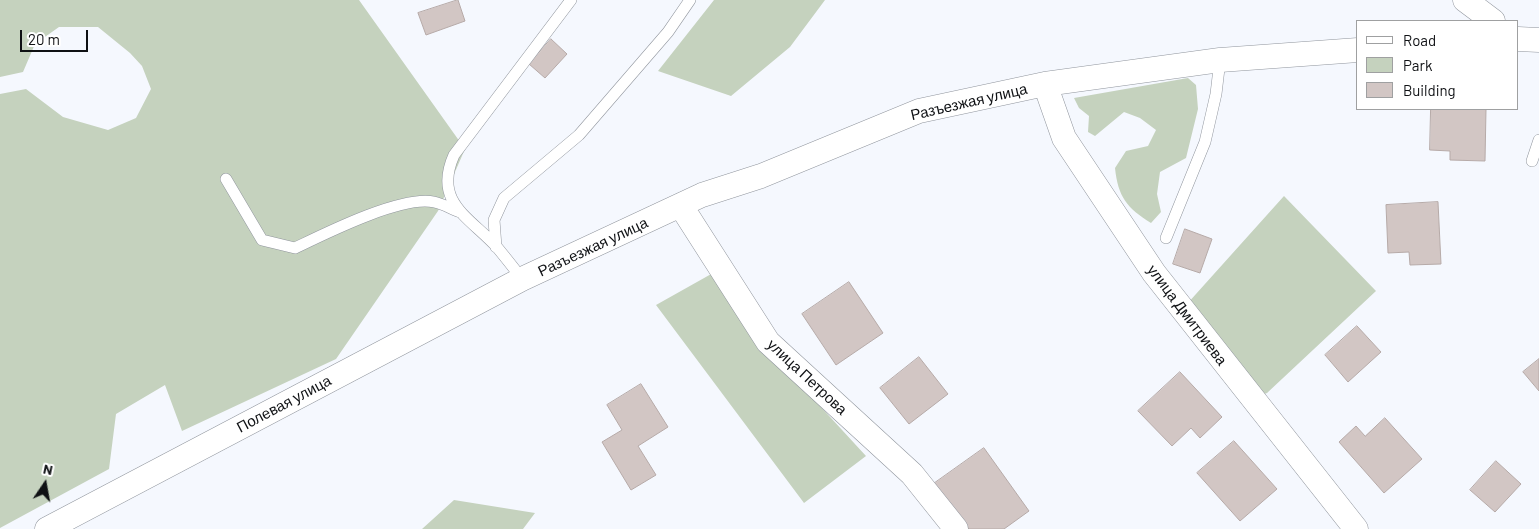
<!DOCTYPE html>
<meta charset="utf-8">
<style>
body{margin:0}
#map{position:relative;width:1539px;height:529px;overflow:hidden;background:#f5f8fe;font-family:Barlow,sans-serif}
canvas{display:block}
.legend{position:absolute;left:1356px;top:20px;width:162px;height:90px;box-sizing:border-box;background:#fff;border:1px solid #9fa0a1;margin:0;padding:6px 9px;list-style:none;font-size:15px;color:#0f1114}
.legend li{display:flex;align-items:center;gap:10px;height:25px}
.legend b{width:25px;border:1px solid #9fa0a1}
.north{position:absolute;left:20px;top:459px;width:50px;height:50px;-webkit-text-stroke:4px #fff;paint-order:stroke;rotate:12deg;font-size:14px;font-weight:700;line-height:20px;text-align:center;color:#0f1114}
.north::after{content:'';display:block;margin:auto;width:18px;height:22px;background:#0f1114;clip-path:polygon(50% 0,100% 100%,50% 72%,0 100%)}
.scale{position:absolute;left:20px;top:30px;width:68px;height:22px;box-sizing:border-box;border:2px solid #0f1114;border-top:0;padding-left:6px;font-size:15px;line-height:18px;white-space:nowrap;color:#0f1114;-webkit-text-stroke:4px #fff;paint-order:stroke}
</style>
<div id="map">
<canvas width="1539" height="529"></canvas>
<ul class="legend">
<li><b style="height:6px;background:#fff"></b>Road</li>
<li><b style="height:14px;background:#c5d2be"></b>Park</li>
<li><b style="height:14px;background:#d2c6c4"></b>Building</li>
</ul>
<div class="north">N</div>
<div class="scale">20 m</div>
</div>
<script>
const c = document.querySelector('canvas').getContext('2d');
c.lineJoin = 'round';
function paint(path, color) { c.fillStyle = color; c.fill(path, 'evenodd'); }
function trace(path, color, width, dash) { c.strokeStyle = color; c.lineWidth = width; c.lineCap = dash ? 'butt' : 'round'; c.setLineDash(dash || []); c.stroke(path); }
function write(font, color, halo, rows, align = 'center') {
  c.font = font + ' Barlow,sans-serif'; c.lineWidth = 4; c.setLineDash([]); c.textBaseline = 'middle'; c.strokeStyle = halo; c.fillStyle = color; for (const [text, x, y, turn = 0] of rows) {
    c.save(); c.translate(x, y); c.rotate((+turn || 0) * Math.PI / 180); c.textAlign = isNaN(turn) ? turn : align; if (halo) c.strokeText(text, 0, 0); c.fillText(text, 0, 0); c.restore();
  }
}
paint(new Path2D(`
 M0 0H359L465 149 438 211 336 359 182 431 165 385 116 414 109 469 0 528V94L26 89 63 117 108 130 136 118 151 89 142 66 130 53 98 27H59L35 44 23 72 0 77Z
 M714 0H825L790 47 731 96 658 71Z
 M1188 78 1196 85 1198 109 1186 158 1160 172 1157 194 1161 212 1151 223C1127 208 1118 197 1115 168L1126 151 1148 146 1156 130 1140 118 1124 112 1095 136 1088 132 1089 116 1079 108 1074 98Z
 M1284 196 1376 291 1267 393 1260 396 1187 304Z
 M713 273 750 330 866 456 804 503 656 305Z
 M454 500 535 513 523 529H422Z`), '#c5d2be');
const building = new Path2D(`
 M458 0 465 21 426 35 418 13Z
 M551 39 567 54 545 78 529 64Z
 M1431 109H1486L1485 161 1450 160V151L1430 150Z
 M1438 202 1441 264 1410 265 1409 252 1388 253 1386 205Z
 M1185 229 1212 239 1200 273 1173 264Z
 M849 282 883 333 836 365 802 314Z
 M1357 326 1381 352 1348 382 1325 355Z
 M919 357 948 394 909 424 880 388Z
 M1539 359V391L1523 372Z
 M1180 372 1222 417 1200 438 1191 428 1172 446 1138 411Z
 M641 384 668 427 638 446 656 475 631 490 602 442 622 430 607 405Z
 M1385 418 1422 459 1384 493 1339 442 1356 426 1365 436Z
 M1234 441 1277 489 1240 521 1197 473Z
 M984 448 1029 511 1004 529H964L932 485Z
 M1496 461 1521 484 1495 512 1470 490Z`);
paint(building, '#d2c6c4');
trace(building, '#b6aaa8', 1);
const lane = new Path2D(`
 M1532 161 1539 140
 M226 179 262 240 295 248C326 233 402 195 434 202 443 204 452 209 460 212
 M1166 238 1205 142 1216 94 1220 60
 M496 247 494 220 504 198 579 135 668 32 690 0
 M522 279C514 268 505 257 496 246 469 217 433 202 454 155L571 0`);
const street = new Path2D(`
 M1465 0 1493 21
 M1518 39 1539 40
 M1045 84 1064 138 1154 273 1356 529
 M681 206 768 342 912 474 956 529
 M47 529 522 279 702 195 761 176 919 111 1045 84 1220 60 1358 50`);
trace(lane, '#90959d', 12);
trace(street, '#90959d', 25);
trace(lane, '#fff', 11);
trace(street, '#fff', 24);
write('15px', '#0f1114', '#fff', [
 ["Разъезжая улица",969,102,-13],
 ["Разъезжая улица",593,247,-25],
 ["улица Дмитриева",1187,315,53],
 ["улица Петрова",807,377,43],
 ["Полевая улица",284,404,-28]
]);
</script>
